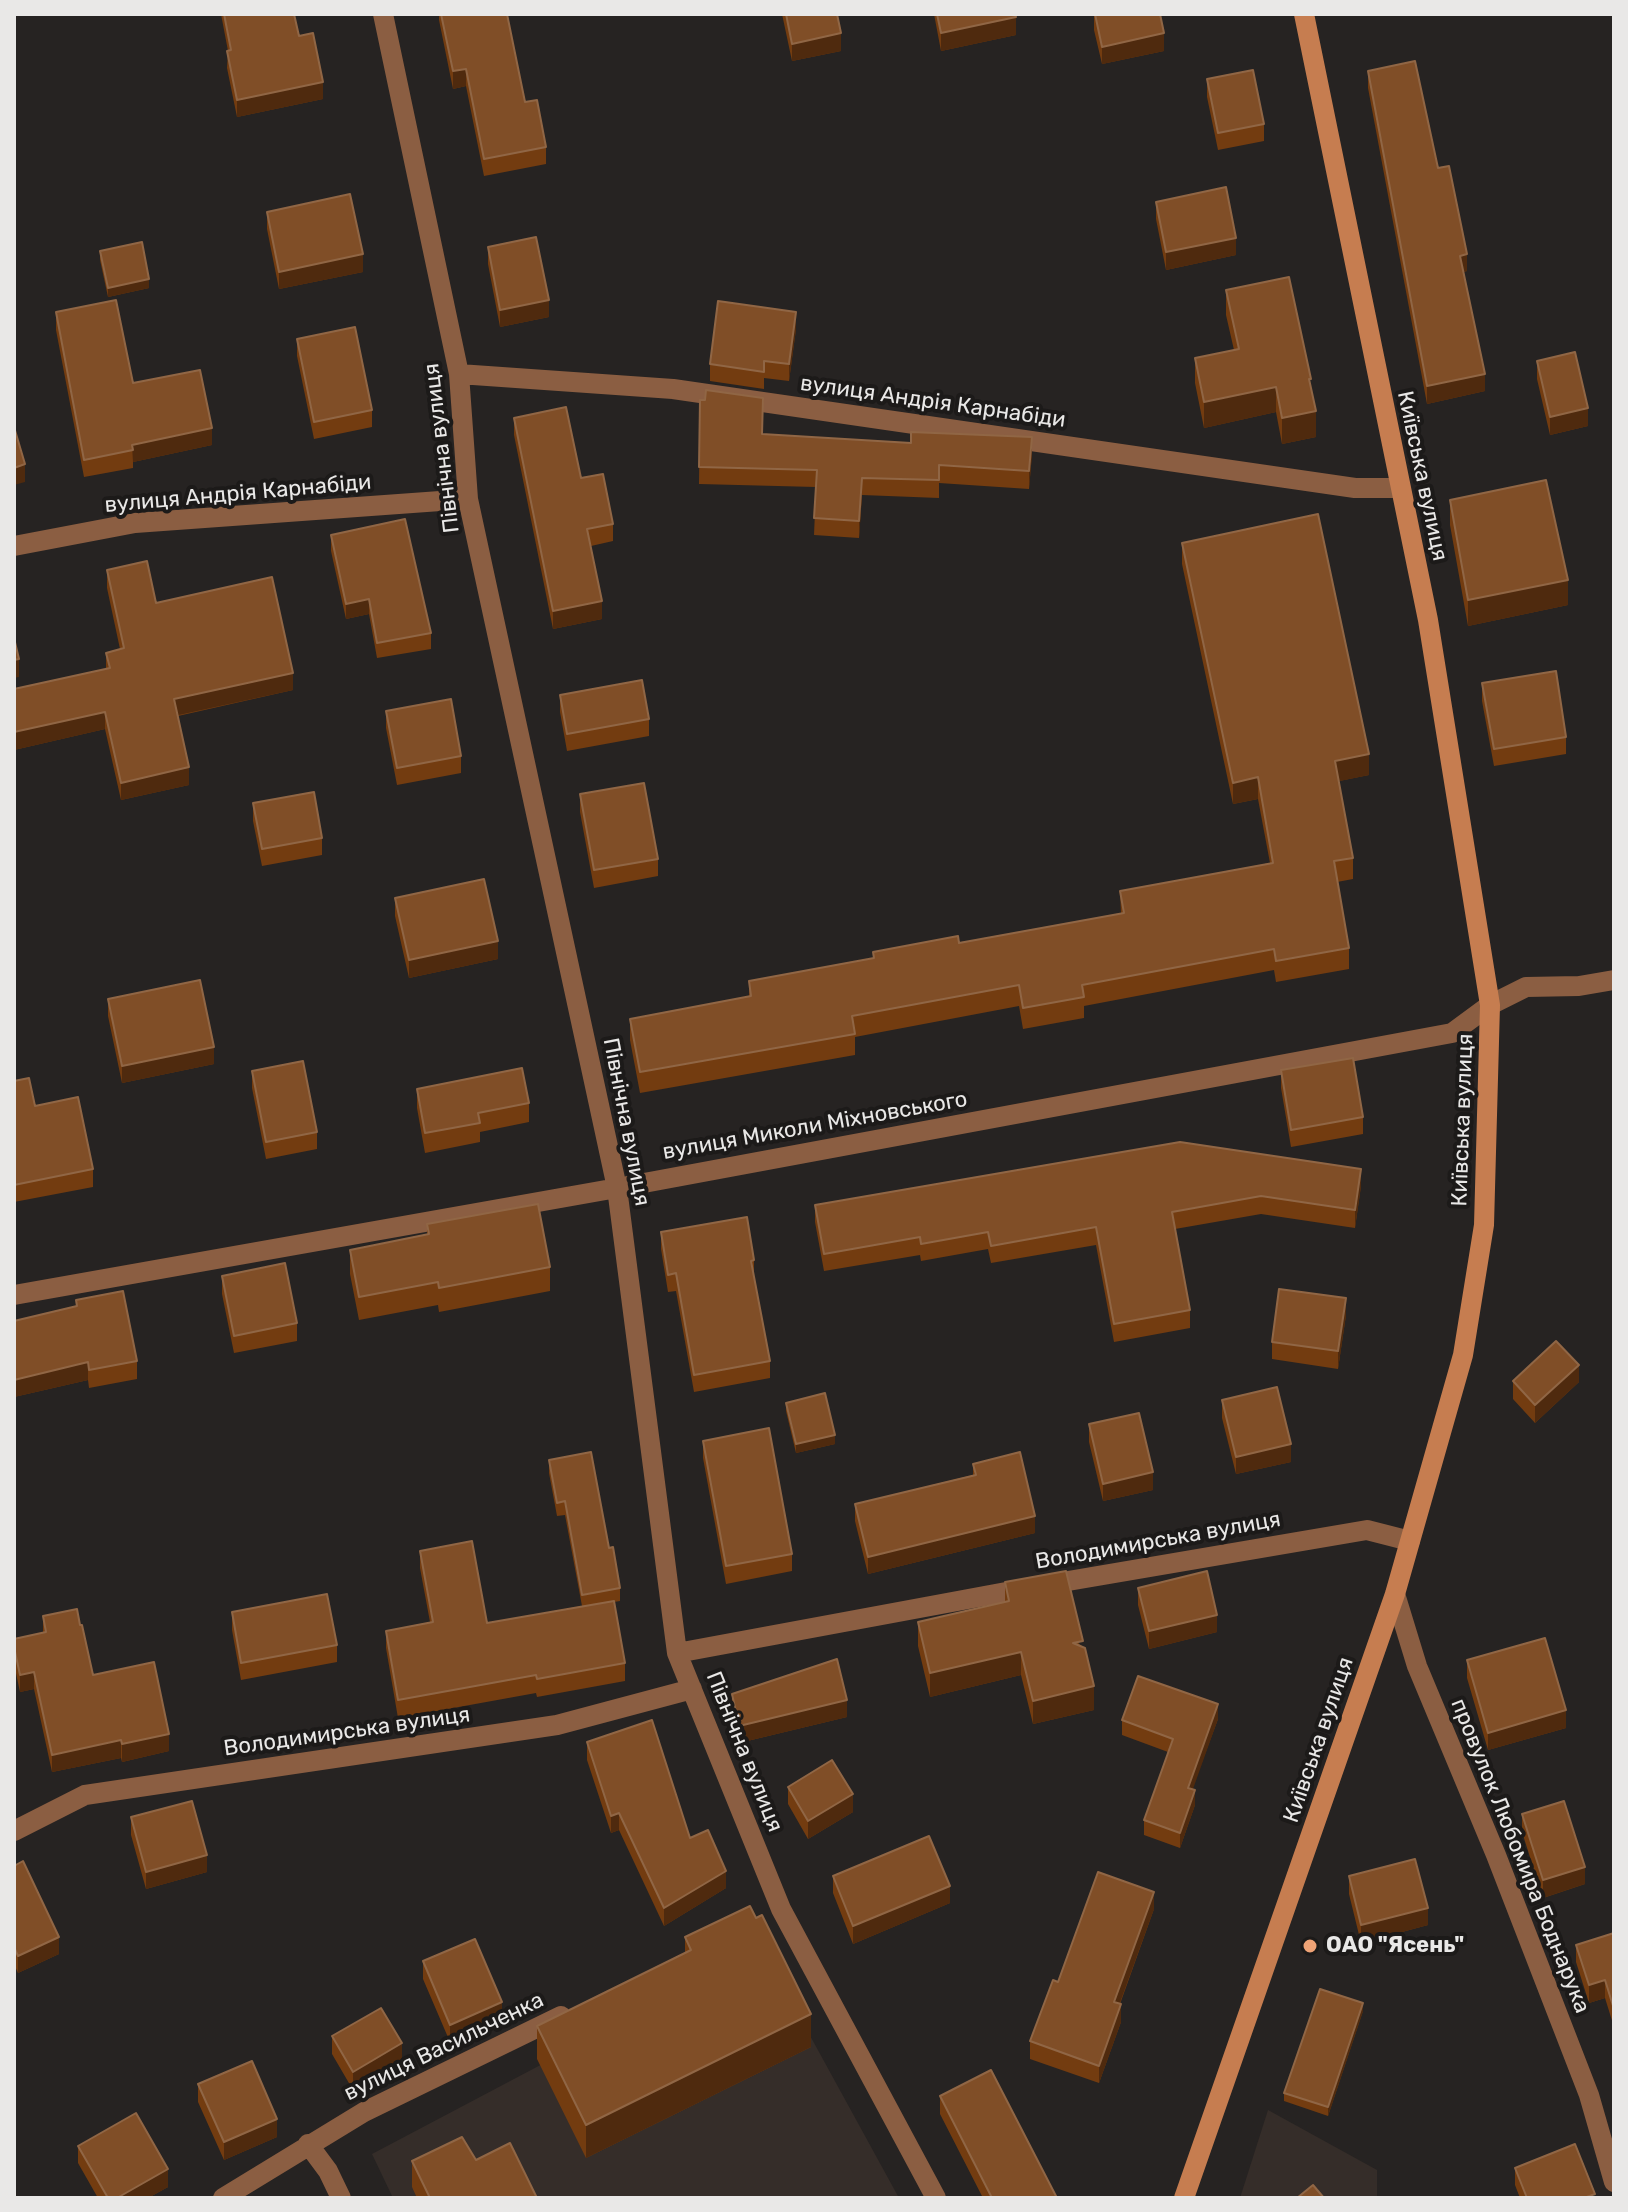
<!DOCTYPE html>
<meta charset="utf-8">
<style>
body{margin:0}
#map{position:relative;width:1628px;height:2212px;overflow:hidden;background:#262322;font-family:Rubik,sans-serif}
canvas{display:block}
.frame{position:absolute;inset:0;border:16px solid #e9e8e7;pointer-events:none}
</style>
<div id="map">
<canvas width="1628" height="2212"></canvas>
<div class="frame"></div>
</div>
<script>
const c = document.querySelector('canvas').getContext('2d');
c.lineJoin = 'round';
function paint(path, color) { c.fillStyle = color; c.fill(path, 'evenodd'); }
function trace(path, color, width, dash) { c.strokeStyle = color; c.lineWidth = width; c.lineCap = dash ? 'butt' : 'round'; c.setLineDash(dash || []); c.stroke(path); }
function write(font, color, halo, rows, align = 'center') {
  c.font = font + ' Rubik,sans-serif'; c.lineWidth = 8; c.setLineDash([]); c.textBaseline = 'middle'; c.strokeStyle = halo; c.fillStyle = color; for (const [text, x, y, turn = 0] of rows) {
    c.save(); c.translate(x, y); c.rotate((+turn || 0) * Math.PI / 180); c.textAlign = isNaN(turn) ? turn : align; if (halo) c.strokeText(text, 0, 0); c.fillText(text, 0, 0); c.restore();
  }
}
paint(new Path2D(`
 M762 1948 899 2198H393L372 2154Z
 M1268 2110 1377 2170V2198H1240Z`), '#352d29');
trace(new Path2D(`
 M383 14 459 374 468 499 617 1188 677 1653 781 1909 936 2198
 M459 374 673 389 1355 488H1400
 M14 546 135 523 468 499
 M14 1295 617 1188 1452 1033 1490 1005 1526 987 1579 986 1614 980
 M1395 1594 1417 1666 1496 1855 1589 2095 1614 2182
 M677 1653 1033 1587 1367 1530 1410 1541
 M14 1831 85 1795 557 1725 692 1689
 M308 2144 328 2171 341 2198
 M223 2198 364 2112 561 2016`), '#8b5e42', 20);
trace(new Path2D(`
 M1184 2198 1395 1594 1463 1355 1484 1225 1490 1005 1428 620 1304 14`), '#c67d50', 20);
paint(new Path2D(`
 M221 14H294L299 36 323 99 237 117 227 68 228 51Z
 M439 14H507L525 102 546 147V164L484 176 466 86 453 89 439 20Z
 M782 14H837L841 51 792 61Z
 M934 14H1015L1016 35 941 51Z
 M1094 14 1164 51 1102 64 1094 30Z
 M1368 71 1438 168 1467 271 1463 272 1485 391 1427 404 1368 88Z
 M1207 79 1264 124V141L1218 150 1207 97Z
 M1156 202 1236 255 1166 270 1156 219Z
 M267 212 363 272 279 289 267 229Z
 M488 247 549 317 500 327 488 264Z
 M100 251 149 288 108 297 100 260Z
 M1226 290 1311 389 1316 437 1282 444 1276 412 1204 428 1195 383V358L1234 350 1226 315Z
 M56 312 133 383 212 445 133 462V468L84 477 56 330Z
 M796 329 789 381 764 378V389L710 381V364Z
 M297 339 372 410V427L314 439 297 356Z
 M1537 361 1588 426 1550 435 1537 379Z
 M700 400 763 434 1032 454 1029 489 939 483V498L862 495 859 538 814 535 816 487 699 484Z
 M514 418 581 478 613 524V541L591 546 602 619 553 629 514 435Z
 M1450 500 1568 605 1468 626 1450 525Z
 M331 535 431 633V649L377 658 369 614 346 619 331 551Z
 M1182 543 1369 775 1339 781 1353 858V879L1337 882 1349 948V969L1276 982 1274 970 1084 1006V1018L1023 1029 1019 1006 855 1037V1055L640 1093 630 1040V1019L749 997V981L873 958V952L959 943 1121 914 1120 891 1270 863 1258 799 1233 804 1182 564Z
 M107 570 293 690 178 716 189 785 121 800 105 729 14 750V689L106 669V653L120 649 107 588Z
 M1482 683 1566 737V754L1494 766 1482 701Z
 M560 695 649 719V736L567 751 560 712Z
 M386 711 461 756V773L397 785 386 728Z
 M580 794 658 859V876L594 888 580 812Z
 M253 803 322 838V855L262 866 253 821Z
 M395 898 498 959 409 978 395 916Z
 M108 999 214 1064 122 1083 108 1016Z
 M1614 1048V1073L1612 1066V1049Z
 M1281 1070 1363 1117V1134L1291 1147 1281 1088Z
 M252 1071 317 1132V1149L266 1159 252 1088Z
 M14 1081 93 1169V1187L14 1202Z
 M417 1089 529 1103V1122L480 1132V1142L425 1153 417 1108Z
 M1361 1186 1355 1228 1261 1214 1175 1229 1190 1310V1328L1114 1342 1096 1245 991 1263 988 1249 921 1261 920 1255 824 1271 815 1222V1205Z
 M427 1224 550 1267V1291L439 1312 438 1305 359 1320 350 1274V1250L427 1235Z
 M661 1232 754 1260V1277L770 1361V1378L694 1392 676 1291 668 1292 661 1249Z
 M222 1276 297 1323V1341L234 1353 222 1294Z
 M76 1300 137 1361V1379L89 1388 88 1380 14 1397V1321L76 1306Z
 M1346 1315 1338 1369 1272 1359V1342Z
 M1513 1381 1579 1382 1535 1423 1513 1399Z
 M1222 1400 1291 1462 1236 1474 1222 1418Z
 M786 1403 835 1444 796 1453 786 1411Z
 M1089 1424 1153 1490 1103 1501 1089 1442Z
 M703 1441 792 1554V1571L726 1584 703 1458Z
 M549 1460 609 1548 620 1588V1601L614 1602 625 1663V1681L537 1697 536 1693 398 1718 386 1648V1631L430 1622 420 1568V1551L487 1623 582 1606 565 1515 557 1516 549 1473Z
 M973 1464 1035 1533 868 1574 855 1521V1504L973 1475Z
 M1005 1582 1083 1647 1094 1710 1033 1724 1021 1675 930 1697 918 1646V1622L1005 1602Z
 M1138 1588 1217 1632 1149 1649 1138 1605Z
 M232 1612 337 1645V1662L241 1680 232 1630Z
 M43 1616 80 1625 93 1675 169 1751 122 1762 121 1758 52 1772 34 1689 20 1692 14 1664V1639L43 1633Z
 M1467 1660 1566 1728 1488 1750 1467 1678Z
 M732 1694 847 1717 739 1743 732 1711Z
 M1218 1719 1192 1789 1195 1805 1180 1848 1144 1835V1820L1168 1752 1122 1735V1720Z
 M587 1742 690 1838 726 1888 664 1926 619 1830 611 1833 587 1760Z
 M788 1787 853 1812 808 1839 788 1804Z
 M1522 1814 1585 1884 1543 1898 1522 1832Z
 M131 1817 207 1872 146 1889 131 1835Z
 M14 1866 59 1954 18 1973 14 1964Z
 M833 1876 950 1903 853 1944 833 1893Z
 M1349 1876 1428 1925 1361 1943 1349 1894Z
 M1154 1909 1120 2004 1121 2022 1099 2083 1030 2059V2041L1058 1982Z
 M1614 1933V2027L1605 1998 1589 2003 1576 1962V1945Z
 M685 1937 811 2047 586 2158 537 2059V2026L685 1953Z
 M423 1961 502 2020 450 2042 423 1979Z
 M1363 2011 1328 2116 1284 2101V2093Z
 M332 2036 402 2061 353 2090 332 2054Z
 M198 2084 277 2137 224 2160 198 2102Z
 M940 2096 1057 2198H983L940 2114Z
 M78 2146 168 2187 148 2198H98L78 2163Z
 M476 2160 537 2198H417L412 2187V2161Z
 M1515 2168 1595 2198H1520L1515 2185Z`), '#733c10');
paint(new Path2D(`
 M1016 17V35L941 51V33Z
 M841 33V51L792 61V44Z
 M1164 33V51L1102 64V47Z
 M466 69V86L453 89V71Z
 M323 82V99L237 117V100Z
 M1236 238V255L1166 270V252Z
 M363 254V272L279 289V272Z
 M1467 254V271L1460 273V256Z
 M149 279V288L108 297V288Z
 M549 300V317L500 327V310Z
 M796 312V329L789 381V364Z
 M1485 374V391L1427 404V386Z
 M1276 387V412L1204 428V402Z
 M1588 408V426L1550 435V417Z
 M1316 411V437L1282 444V418Z
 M212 428V445L133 462 132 445Z
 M1032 437V454L1029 489V471Z
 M25 464V482L14 485V468Z
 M862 478V495L859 538V521Z
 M1568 580V605L1468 626V600Z
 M369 599V614L346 619V604Z
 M602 601V619L553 629V611Z
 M19 659V677L14 678V660Z
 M293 673V690L174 716V699Z
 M105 712V729L14 750V732Z
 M1369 754V775L1335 782V761Z
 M189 767V785L121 800V783Z
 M1258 777V799L1233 804V783Z
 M498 941V959L409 978V960Z
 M214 1047V1064L122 1083V1066Z
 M1361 1169V1186L1355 1228V1210Z
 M1346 1298V1315L1338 1369V1351Z
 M88 1362V1380L14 1397V1380Z
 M1579 1365V1382L1535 1423V1405Z
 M835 1435V1444L796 1453V1444Z
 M1291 1444V1462L1236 1474V1457Z
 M1153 1472V1490L1103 1501V1484Z
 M1035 1516V1533L868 1574V1557Z
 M1217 1615V1632L1149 1649V1631Z
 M1021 1652V1675L930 1697V1673Z
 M34 1672V1689L20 1692V1675Z
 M1094 1686V1710L1033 1724V1701Z
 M847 1700V1717L739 1743V1726Z
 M1218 1704V1719L1188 1803V1788Z
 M1566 1710V1728L1488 1750V1733Z
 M169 1734V1751L122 1762V1744Z
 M121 1740V1758L52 1772V1755Z
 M1195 1790V1805L1180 1848V1833Z
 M853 1794V1812L808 1839V1821Z
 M619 1813V1830L611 1833V1816Z
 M207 1855V1872L146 1889V1872Z
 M1585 1867V1884L1543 1898V1880Z
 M726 1871V1888L664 1926V1908Z
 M950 1886V1903L853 1944V1926Z
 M1154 1892V1909L1114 2019V2002Z
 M1428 1908V1925L1361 1943V1925Z
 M59 1937V1954L18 1973V1956Z
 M1605 1980V1998L1589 2003V1985Z
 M502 2002V2020L450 2042V2025Z
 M1363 2003V2011L1328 2116V2107Z
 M1121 2004V2022L1099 2083V2066Z
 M811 2014V2047L586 2158V2125Z
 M402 2043V2061L353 2090V2072Z
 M277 2119V2137L224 2160V2142Z
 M168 2169V2187L148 2198H117Z`), '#4f2a0e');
const building = new Path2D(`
 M224 14H294L299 36 313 33 323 82 237 100 227 51 231 50Z
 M441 14H507L525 102 537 100 546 147 484 159 466 69 453 71Z
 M786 14H837L841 33 792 44Z
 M937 14H1015L1016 17 941 33Z
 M1095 14H1160L1164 33 1102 47Z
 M1415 61 1438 168 1449 166 1467 254 1460 256 1485 374 1427 386 1368 71Z
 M1253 70 1264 124 1218 133 1207 79Z
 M1226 187 1236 238 1166 252 1156 202Z
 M350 194 363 254 279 272 267 212Z
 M536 237 549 300 500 310 488 247Z
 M142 242 149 279 108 288 100 251Z
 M1289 277 1311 379H1309L1316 411 1282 418 1276 387 1204 402 1195 358 1239 349 1226 290Z
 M116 300 133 383 200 370 212 428 132 445 133 450 84 460 56 312Z
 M718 301 796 312 789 364 764 361V372L710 364Z
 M355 327 372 410 314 422 297 339Z
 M1575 352 1588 408 1550 417 1537 361Z
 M706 390 763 398 762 434 911 443V432L1032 437 1029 471 939 465V480L862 478 859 521 814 518 817 470 699 467 700 400H705Z
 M566 407 581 478 603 474 613 524 587 529 602 601 553 611 514 418Z
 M14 427 25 464 14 468Z
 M1546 480 1568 580 1468 600 1450 500Z
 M1318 514 1369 754 1335 761 1353 858 1334 861 1349 948 1276 961 1274 949 1082 985 1084 997 1023 1008 1019 985 852 1016 855 1034 640 1072 630 1019 751 996 749 981 874 958 873 952 958 936 959 943 1124 913 1120 891 1273 863 1258 777 1233 783 1182 543Z
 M405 519 431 633 377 643 369 599 346 604 331 535Z
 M147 561 156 603 272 577 293 673 174 699 189 767 121 783 105 712 14 732V689L110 668 106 653 124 648 107 570Z
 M14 638 19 659 14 660Z
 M1556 671 1566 737 1494 749 1482 683Z
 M642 680 649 719 567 734 560 695Z
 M451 699 461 756 397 768 386 711Z
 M644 783 658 859 594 870 580 794Z
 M314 792 322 838 262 849 253 803Z
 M484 879 498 941 409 960 395 898Z
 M200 980 214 1047 122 1066 108 999Z
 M1353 1058 1363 1117 1291 1130 1281 1070Z
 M303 1061 317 1132 266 1142 252 1071Z
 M522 1068 529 1103 478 1113 480 1123 425 1133 417 1089Z
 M29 1078 35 1106 78 1097 93 1169 14 1185V1081Z
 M1180 1142 1361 1169 1355 1210 1261 1196 1172 1212 1190 1310 1114 1324 1096 1227 991 1246 988 1232 921 1244 920 1237 824 1254 815 1205Z
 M538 1204 550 1267 439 1288 438 1282 359 1297 350 1250 429 1234 427 1224Z
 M747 1217 754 1260 751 1261 770 1361 694 1375 676 1273 668 1275 661 1232Z
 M285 1263 297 1323 234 1336 222 1276Z
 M1279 1289 1346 1298 1338 1351 1272 1342Z
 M123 1291 137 1361 89 1370 88 1362 14 1380V1321L77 1306 76 1300Z
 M1556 1341 1579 1365 1535 1405 1513 1381Z
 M1277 1387 1291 1444 1236 1457 1222 1400Z
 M825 1393 835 1435 796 1444 786 1403Z
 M1139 1413 1153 1472 1103 1484 1089 1424Z
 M769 1428 792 1554 726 1566 703 1441Z
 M591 1452 609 1548 613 1547 620 1588 582 1595 565 1501 557 1503 549 1460Z
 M1020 1452 1035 1516 868 1557 855 1504 976 1475 973 1464Z
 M472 1541 487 1623 614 1601 625 1663 537 1679 536 1675 398 1700 386 1631 433 1622 420 1551Z
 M1066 1571 1083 1641 1073 1643 1085 1648 1094 1686 1033 1701 1021 1652 930 1673 918 1622 1009 1601 1005 1582Z
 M1207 1571 1217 1615 1149 1631 1138 1588Z
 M327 1594 337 1645 241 1663 232 1612Z
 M77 1609 80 1625H82L93 1675 154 1662 169 1734 122 1744 121 1740 52 1755 34 1672 20 1675 14 1647V1639L46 1632 43 1616Z
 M1545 1638 1566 1710 1488 1733 1467 1660Z
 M837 1659 847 1700 739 1726 732 1694Z
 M1138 1676 1218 1704 1188 1788 1195 1790 1180 1833 1144 1820 1173 1739 1122 1720Z
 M652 1720 690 1838 708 1830 726 1871 664 1908 619 1813 611 1816 587 1742Z
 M832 1760 853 1794 808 1821 788 1787Z
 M192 1801 207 1855 146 1872 131 1817Z
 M1564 1801 1585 1867 1543 1880 1522 1814Z
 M929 1836 950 1886 853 1926 833 1876Z
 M1415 1859 1428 1908 1361 1925 1349 1876Z
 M23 1861 59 1937 18 1956 14 1947V1866Z
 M1098 1872 1154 1892 1114 2002 1121 2004 1099 2066 1030 2041 1053 1980 1058 1982Z
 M750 1906 756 1918 762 1915 811 2014 586 2125 537 2026 691 1950 685 1937Z
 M1614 1933V2009L1605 1980 1589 1985 1576 1945Z
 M475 1939 502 2002 450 2025 423 1961Z
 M1320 1989 1363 2003 1328 2107 1284 2093Z
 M381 2008 402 2043 353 2072 332 2036Z
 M252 2061 277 2119 224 2142 198 2084Z
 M991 2070 1057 2198H1011L1010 2197 1007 2198H992L940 2096Z
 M136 2113 168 2169 117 2198H108L78 2146Z
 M462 2137 476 2160 510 2143 537 2198H430L412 2161Z
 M1575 2144 1595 2194 1584 2198H1527L1515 2168Z
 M1313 2185 1324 2198H1297Z`);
paint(building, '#804e27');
trace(building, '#906645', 2);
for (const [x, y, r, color] of [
 [1310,1946,8,"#efa376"]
]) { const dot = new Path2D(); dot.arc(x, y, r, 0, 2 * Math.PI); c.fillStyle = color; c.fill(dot); trace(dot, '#1c1a19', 3); }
write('22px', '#e9e8e7', '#1c1a19', [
 ["вулиця Андрія Карнабіди",933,402,8],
 ["Північна вулиця",442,448,-97],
 ["Київська вулиця",1422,476,78],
 ["вулиця Андрія Карнабіди",238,494,-5],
 ["Київська вулиця",1463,1120,-88],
 ["Північна вулиця",626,1122,79],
 ["вулиця Миколи Міхновського",815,1126,-10],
 ["Володимирська вулиця",1158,1541,-10],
 ["Володимирська вулиця",347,1732,-8],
 ["Київська вулиця",1319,1740,-71],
 ["Північна вулиця",744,1752,68],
 ["провулок Любомира Боднарука",1520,1856,68],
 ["вулиця Васильченка",444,2047,-26]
]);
write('bold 22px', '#e9e8e7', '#1c1a19', [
 ["ОАО \"Ясень\"",1326,1946]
], 'left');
</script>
